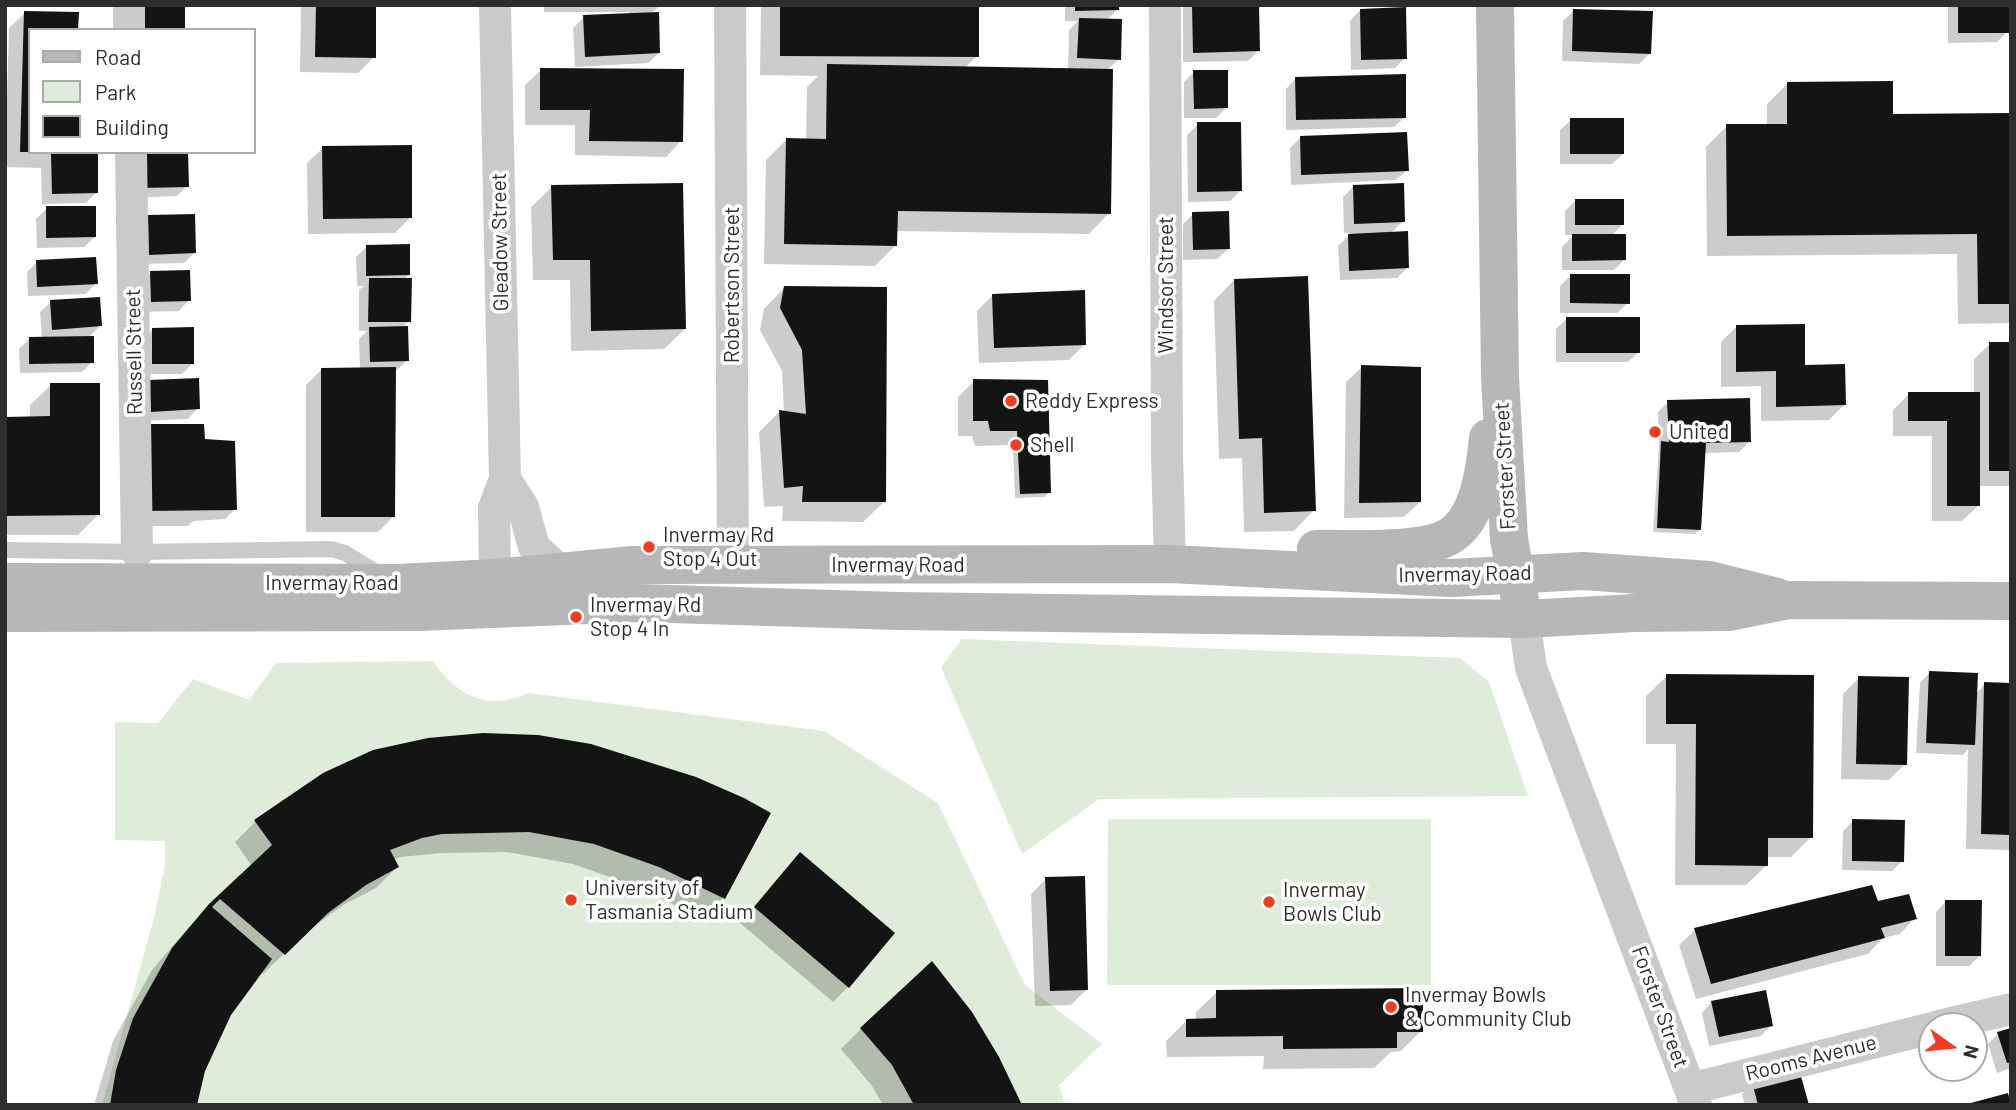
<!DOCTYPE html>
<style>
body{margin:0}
#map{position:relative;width:2016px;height:1110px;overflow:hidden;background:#fff;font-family:Barlow,sans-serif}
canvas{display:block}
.frame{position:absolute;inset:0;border:7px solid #2d2d2d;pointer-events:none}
.legend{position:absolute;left:28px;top:28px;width:228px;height:126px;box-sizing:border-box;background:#fff;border:2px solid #ababab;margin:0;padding:9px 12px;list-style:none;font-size:21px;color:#2d2d2d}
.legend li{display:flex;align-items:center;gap:14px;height:35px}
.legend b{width:35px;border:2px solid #ababab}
.north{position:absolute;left:1918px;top:1012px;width:70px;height:70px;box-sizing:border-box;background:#fff;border:2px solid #ababab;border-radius:50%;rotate:105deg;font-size:19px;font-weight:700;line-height:28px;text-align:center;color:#2d2d2d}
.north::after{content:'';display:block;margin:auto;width:24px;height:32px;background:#f33d20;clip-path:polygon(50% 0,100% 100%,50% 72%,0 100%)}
</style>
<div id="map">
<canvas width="2016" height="1110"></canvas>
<div class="frame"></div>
<ul class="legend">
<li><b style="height:9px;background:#b7b7b7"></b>Road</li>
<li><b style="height:19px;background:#dfecd9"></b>Park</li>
<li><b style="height:19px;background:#141414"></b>Building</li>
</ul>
<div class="north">N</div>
</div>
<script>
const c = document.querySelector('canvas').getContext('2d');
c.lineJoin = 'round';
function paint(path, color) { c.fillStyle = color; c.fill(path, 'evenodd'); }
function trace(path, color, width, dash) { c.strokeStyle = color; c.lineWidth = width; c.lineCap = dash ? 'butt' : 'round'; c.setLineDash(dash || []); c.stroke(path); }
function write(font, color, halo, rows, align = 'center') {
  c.font = font + ' Barlow,sans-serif'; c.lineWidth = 7; c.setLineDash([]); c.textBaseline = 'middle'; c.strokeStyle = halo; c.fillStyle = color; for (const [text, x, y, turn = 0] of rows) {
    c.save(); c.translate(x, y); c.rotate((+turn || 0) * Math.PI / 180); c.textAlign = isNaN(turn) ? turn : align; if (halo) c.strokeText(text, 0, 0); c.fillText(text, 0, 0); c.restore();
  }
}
paint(new Path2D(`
 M962 639 1460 658 1489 682 1528 796 1099 799 1022 854 941 667Z
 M433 661C457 696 488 712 528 693L824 731 938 803 1025 985 1102 1044 1059 1085 1065 1105H102L154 918 165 865V841L115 840V722L158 723 193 679 249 700 276 663Z
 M1108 819H1431V985H1107Z`), '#dfecd9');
paint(new Path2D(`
 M301 5H374V57L358 73 300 72Z
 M544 5H660L651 14 659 53 648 63 575 67 573 28 584 17 629 15V12H544Z
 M761 5H978L977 56 965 68 1068 70 1069 30 1078 21H1065V5H1118V9L1107 20 1119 59 1107 70 1109 213 1089 234 896 231V245L875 266 764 264 766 160 786 140H806L807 87 818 76 760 75Z
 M1183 5H1257L1258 51 1248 61 1183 62Z
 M1948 5H2007V32L1997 42 1948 43Z
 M1360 10 1405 58 1395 68 1351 70 1350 21Z
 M1574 10 1650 53 1639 64 1562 61 1563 21Z
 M25 13 30 30V152H73L97 192 86 203 42 204 41 168 5 167 9 28Z
 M541 70 681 141 666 157 575 155V125H525V85Z
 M1194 72 1226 108 1216 118H1184V82Z
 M1296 78 1405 117 1394 127 1286 130V89Z
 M1787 84 1891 116 2011 115V323L1958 324 1957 254 1707 256 1706 147 1727 126H1767V104Z
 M1571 120 1623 154 1612 164H1560V130Z
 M1198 124 1240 191 1230 201 1188 202 1187 135Z
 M1300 138 1407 170 1396 180 1291 185 1290 148Z
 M323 148 411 217 395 233 308 234 307 163Z
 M130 152 187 186 177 196 131 198Z
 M552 187 685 329 664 349 571 351 570 280H533L531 207Z
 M1353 187 1403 221 1391 233 1407 268 1397 278 1340 280 1338 246 1351 233H1344L1343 197Z
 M1576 200 1622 225 1611 236 1624 260 1614 270H1562V247L1574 235H1565V211Z
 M47 208 95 237 84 247 37 248 36 219Z
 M1193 214 1228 249 1217 259 1183 260V224Z
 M149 217 194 253 184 263 140 264 139 227Z
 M367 246 409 275 403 280 409 321 403 327 408 360 397 370H394V516L378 532H306V385L322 369H360L359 339 367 331H359V290L364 286H357L356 257Z
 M37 262 96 283 86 294 28 296 27 272Z
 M151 273 189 300 179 311 141 312 140 283Z
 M1571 275 1628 303 1617 313H1560V286Z
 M1234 280 1314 510 1294 531 1244 532 1242 458 1219 459 1214 301Z
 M784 288 884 502 863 522 782 521 783 506 764 507 759 432 779 412 784 413 782 371 760 330 764 309Z
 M993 295 1085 344 1069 360 979 363 977 311Z
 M51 302 100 326 88 338 92 362 82 372 20 373 19 349 30 338H42L40 312Z
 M1567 318 1639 352 1628 362H1556V329Z
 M1736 327 1803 367 1844 405 1829 420 1761 421V386L1721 387V342Z
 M153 329 192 364 182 374H143L142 340Z
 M1990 344H2011V486H1978V506L1962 521H1932V436H1893V410L1909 394H1974V359Z
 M1362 367 1420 502 1404 517 1344 518 1346 382Z
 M974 381 1047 382 1049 492 1045 497 1015 498 1013 445 975 446 972 436H958V397Z
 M51 385 98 515 78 535H5V418H30V405Z
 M140 392 198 408 188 419 141 421Z
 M1668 402 1750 441 1739 452 1704 453 1700 530 1695 534 1653 532 1659 446 1658 412Z
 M203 444 235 509 225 519 194 521 188 526H130Z
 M1930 672 1976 694 1985 684 2011 685V850L1966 849 1968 749 1963 755 1916 753 1920 683Z
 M1667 676 1811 837 1791 857H1767V865L1746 885H1675L1676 744H1646V696Z
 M1859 678 1905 764 1889 780 1841 779 1843 694Z
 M429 740 723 898 703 919 638 887 573 864 507 852 443 853 400 857 393 860 397 867 376 888 343 905 305 933 263 974 260 972 229 1014 203 1070 195 1105H94L113 1041 152 970 189 927 252 866 235 842 255 822 323 775Z
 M1853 821 1902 861 1892 871 1842 870 1843 831Z
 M785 870 848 987 833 1002 740 923Z
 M1046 879 1087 989 1071 1005 1035 1006 1031 894Z
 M1946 901 1980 956 1969 966H1936V912Z
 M1877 903 1915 918 1900 934 1883 938 1868 954 1696 999 1679 945 1695 930Z
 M1217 992 1421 1031 1401 1051 1391 1052 1374 1068 1263 1069 1264 1056 1167 1057 1166 1041 1187 1020H1196V1012Z
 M1712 1002 1771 1025 1761 1036 1709 1046 1702 1013Z
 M861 1029 1020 1105H883L872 1086 841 1049Z
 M2011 1030V1068L1997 1073 1988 1044 1998 1034Z
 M1752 1084 1808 1105H1745L1742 1094Z`), '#0003');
paint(new Path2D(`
 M136 5H185V30H137Z
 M316 5H376V58L315 57Z
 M780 5H979V57L780 56Z
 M1075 5H1119V10L1075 11Z
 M1192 5H1259L1260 51 1193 53Z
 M1958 5H2009V33H1958Z
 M1406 7 1407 59 1361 60 1360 9Z
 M1573 9 1653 11 1651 54 1572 51Z
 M24 11 79 12 78 30H30V152H20Z
 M659 12 660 53 585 57 583 15Z
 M1079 18 1122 19 1121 60 1077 58Z
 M827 64 1113 69 1111 214 898 211 897 246 784 244 786 138 826 139Z
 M540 68 684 69 683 142 589 141 590 110H540Z
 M1193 70H1228V108L1194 109Z
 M1406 74V118L1296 120 1295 77Z
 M1893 81V114L2011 113V304H1978L1977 234 1727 236 1726 124H1787V82Z
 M1570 118H1624V154H1570Z
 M1197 122H1241L1242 191 1197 192Z
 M1407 132 1409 171 1301 175 1300 136Z
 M412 145V218L323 219 322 146Z
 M62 152 98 153V193L52 194 51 154Z
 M140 152H188L189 187 140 188Z
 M683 183 686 329 591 331 590 260H553L551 185Z
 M1404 183 1405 222 1354 224 1353 185Z
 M1575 199H1624V225H1575Z
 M46 206H96V237L46 238Z
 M1229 211 1230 249 1193 250 1192 212Z
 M195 214 196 253 149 255 148 215Z
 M1408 231 1409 268 1349 271 1348 234Z
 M1572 234H1626V260L1572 261Z
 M410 244V275L366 276V245Z
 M96 257 98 284 37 287 36 260Z
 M190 270 191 301 151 302 150 271Z
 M1570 274H1630V304L1570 303Z
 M1308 276 1316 511 1264 513 1262 438 1239 439 1234 279Z
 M369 278H412L411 322H368Z
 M784 286 887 287 886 502H802L803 486 784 488 779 410 806 414 802 350 780 308Z
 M1085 290 1086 345 994 348 992 294Z
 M100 297 102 326 52 330 50 300Z
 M1566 317H1640V353H1566Z
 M1805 324V365L1845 364 1846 405 1776 407V371L1736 372V325Z
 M408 326 409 361 370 362 369 327Z
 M194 327V364H152V328Z
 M94 336V363L29 364V337Z
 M1989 342H2011V471H1989Z
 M1361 365 1421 367V502L1359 503Z
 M396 367 395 517H321V368Z
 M199 378 200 409 151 412 149 380Z
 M973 379 1048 380 1051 493 1020 494 1017 431H990L988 421H973Z
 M50 383H100V515L5 516V417L50 416Z
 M1908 392H1980V506H1947V421H1908Z
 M1750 398 1751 442 1706 443 1701 530 1657 528 1661 441 1669 442 1667 400Z
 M145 424H204L205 439 235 441 237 510 145 511Z
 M1929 671 1978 673 1975 745 1926 743Z
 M1666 674 1814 675 1813 838H1768V866L1695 865 1696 724H1666Z
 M1858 676 1909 677 1907 765 1856 764Z
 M1984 682 2011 683V835L1981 834Z
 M483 733 538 735 591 744 696 777 744 798 771 813 725 899 659 867 594 844 529 832 442 834 422 838 390 850 399 867 366 885 328 913 285 955 220 899 212 907 272 959 231 1015 205 1071 197 1105H110L116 1070 133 1018 172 948 209 904 272 845 254 820 323 773 373 750 428 738Z
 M1852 819 1905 820 1904 862 1852 861Z
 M800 852 895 933 849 988 754 907Z
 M1085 876 1088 990 1050 991 1045 877Z
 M1872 885 1878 901 1909 894 1917 919 1881 928 1885 938 1711 984 1694 928Z
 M1945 900H1982L1981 956H1945Z
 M932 961 972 1012 999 1057 1022 1105H914L892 1065 860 1028Z
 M1423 988V1032H1397V1048L1283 1049V1036L1186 1037V1019L1216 1018V990Z
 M1766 990 1773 1026 1719 1037 1711 1001Z
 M2011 1028V1062L2007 1063 1997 1032Z
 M1799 1069 1809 1105H1758L1752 1082Z
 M2008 1093 2011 1105H1967V1104Z`), '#141414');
trace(new Path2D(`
 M5 550 137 552 331 549 345 553 379 574`), '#cacaca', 16);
trace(new Path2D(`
 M129 5V30
 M730 5 733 565
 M1165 5 1167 453 1170 564
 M131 152 137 552
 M505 479 523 507 534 547 561 572
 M495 578 494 508 505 479 495 5
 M1524 619 1531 668 1696 1105
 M1938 1026 2011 1009
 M1690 1089 1932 1028`), '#cacaca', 32);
trace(new Path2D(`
 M1495 5 1500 377 1509 539 1520 600
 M1316 549C1350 548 1423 553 1450 536 1479 518 1485 469 1488 438
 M5 582 398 583 495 578 633 565 1170 564 1451 578 1583 571 1709 580 1777 597
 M5 613 419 612 638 603 898 611 1524 619 1635 613 1728 612 1788 600 2011 601`), '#b7b7b7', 38);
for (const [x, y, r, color] of [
 [1011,401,7,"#f33d20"],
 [1655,432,7,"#f33d20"],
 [1016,445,7,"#f33d20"],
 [649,547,7,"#f33d20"],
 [576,617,7,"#f33d20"],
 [571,900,7,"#f33d20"],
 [1269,902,7,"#f33d20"],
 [1391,1007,7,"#f33d20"]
]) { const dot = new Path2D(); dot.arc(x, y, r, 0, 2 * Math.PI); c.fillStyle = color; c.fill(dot); trace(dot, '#fff', 2.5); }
write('21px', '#2d2d2d', '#fff', [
 ["Gleadow Street",500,242,-91],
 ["Robertson Street",732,285,-90],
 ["Windsor Street",1166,285,-90],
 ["Russell Street",134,352,-91],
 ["Forster Street",1505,466,-93],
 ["Invermay Road",898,565],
 ["Invermay Road",1465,574,-1],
 ["Invermay Road",332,583],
 ["Forster Street",1660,1007,70],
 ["Rooms Avenue",1811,1058,-14]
]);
write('21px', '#2d2d2d', '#fff', [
 ["Reddy Express",1025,401],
 ["United",1669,432],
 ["Shell",1030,445],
 ["Invermay Rd",663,535],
 ["Stop 4 Out",663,559],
 ["Invermay Rd",590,605],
 ["Stop 4 In",590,629],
 ["University of",585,888],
 ["Tasmania Stadium",585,912],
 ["Invermay",1283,890],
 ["Bowls Club",1283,914],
 ["Invermay Bowls",1405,995],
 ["& Community Club",1405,1019]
], 'left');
</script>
